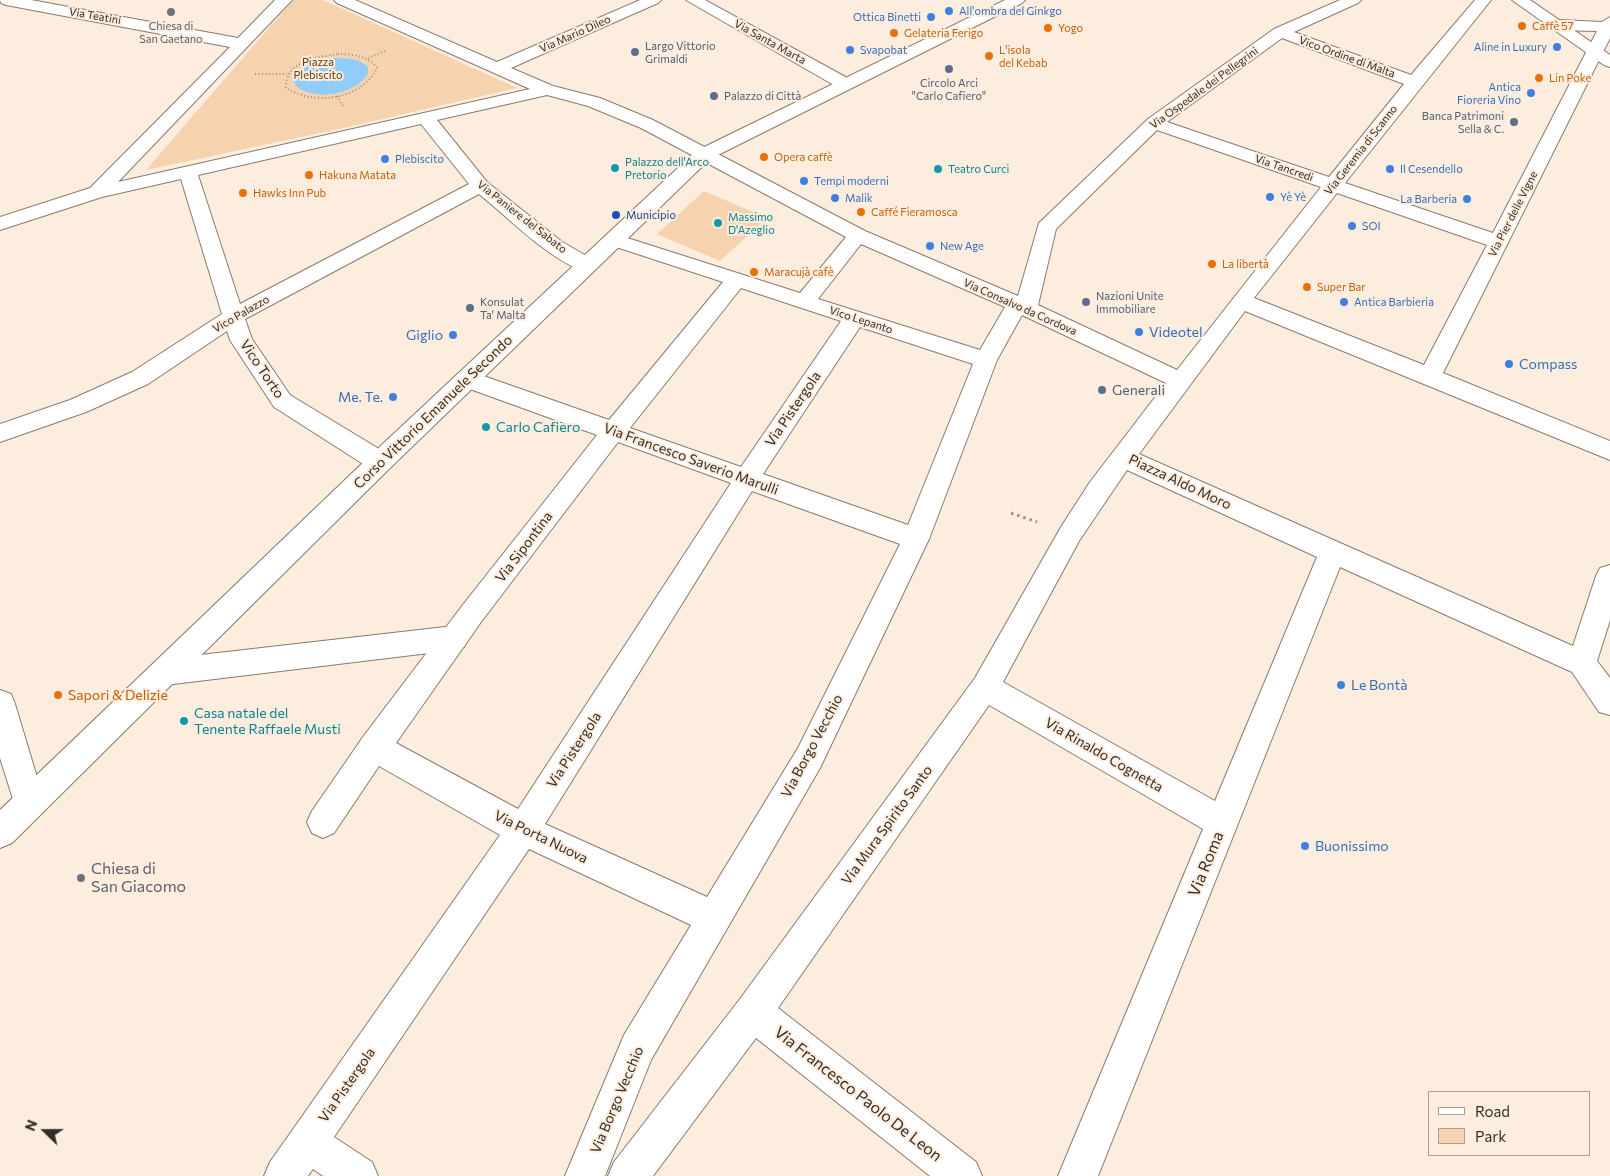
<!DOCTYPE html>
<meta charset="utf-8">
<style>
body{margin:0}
#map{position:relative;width:1610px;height:1176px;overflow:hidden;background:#fcedde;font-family:Commissioner,sans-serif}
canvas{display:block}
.legend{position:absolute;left:1428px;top:1091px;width:162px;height:65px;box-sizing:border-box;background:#fcedde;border:1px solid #aca095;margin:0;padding:6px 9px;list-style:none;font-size:15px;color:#332d28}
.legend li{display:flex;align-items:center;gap:10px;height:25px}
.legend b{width:25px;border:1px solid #aca095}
.north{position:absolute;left:20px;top:1106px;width:50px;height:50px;-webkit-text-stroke:4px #fcedde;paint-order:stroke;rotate:292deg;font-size:14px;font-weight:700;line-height:20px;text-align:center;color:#332d28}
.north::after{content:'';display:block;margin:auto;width:18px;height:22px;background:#332d28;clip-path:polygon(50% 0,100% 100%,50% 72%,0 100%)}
</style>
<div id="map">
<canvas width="1610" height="1176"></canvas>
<ul class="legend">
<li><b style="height:6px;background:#fff"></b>Road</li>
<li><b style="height:14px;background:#f6d2ae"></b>Park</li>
</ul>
<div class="north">N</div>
</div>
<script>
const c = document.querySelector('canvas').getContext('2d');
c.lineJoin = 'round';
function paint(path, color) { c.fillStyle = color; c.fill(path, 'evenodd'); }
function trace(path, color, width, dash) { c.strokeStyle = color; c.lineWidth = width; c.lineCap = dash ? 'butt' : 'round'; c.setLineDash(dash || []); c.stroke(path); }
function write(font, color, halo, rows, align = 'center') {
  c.font = font + ' Commissioner,sans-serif'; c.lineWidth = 4; c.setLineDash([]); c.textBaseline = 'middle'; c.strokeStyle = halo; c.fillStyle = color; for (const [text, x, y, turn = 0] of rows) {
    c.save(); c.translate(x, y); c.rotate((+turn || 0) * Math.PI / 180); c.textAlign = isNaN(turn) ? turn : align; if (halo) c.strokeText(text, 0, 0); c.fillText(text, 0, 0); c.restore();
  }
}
paint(new Path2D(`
 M293 0H323L517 88 339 129 146 170Z
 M704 191 767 218 720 261 657 234Z`), '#f6d2ae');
paint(new Path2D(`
 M334 58C347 58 359 58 368 67V73C356 95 315 102 296 86L294 81C300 65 318 61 334 58Z`), '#91cdfb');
const pedestrian = new Path2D(`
 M454 626 464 629 468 638 464 647 454 650 165 685 155 681 150 672 155 663 165 659Z`);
const minor = new Path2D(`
 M0 0H31L238 38 275 0H292L118 182 530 89 337 3 334 0H355L497 62 640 0H661L658 3 511 68 553 86 600 98 653 120 865 231 1018 296 1039 223 1148 119 1274 29 1340 0H1361L1358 3 1294 32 1411 75 1475 0H1491L1345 183 1493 233 1597 31 1559 30 1551 25 1559 20 1602 22 1610 17V38L1443 373 1610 441V460L1245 311 1139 454 1573 646 1596 576 1600 568 1610 565V620L1597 661 1610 678V715L1599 712 1572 672 1340 567 1098 1176H1058L1203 829 989 705 778 1008 976 1162 982 1176H930L756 1038 653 1176H608L614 1162 740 999 975 678 1061 527 1090 482 1166 383 1022 315 997 360 929 539 820 768 651 1060 605 1176H565L624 1035 691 925 529 849 334 1137 372 1162 378 1176H323L313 1169 308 1176H264L270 1162 500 835 379 766 334 833 323 838 312 833 307 822 312 811 363 737 462 606 597 435 459 385 455 379 459 373 467 371 475 373 609 420 723 282 607 244 604 240 607 236 614 234 621 236 800 293 846 237 641 128 588 106 547 95 437 120 487 182 561 241 593 260 596 265 593 270C588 271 584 272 578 269 542 253 510 219 479 194L245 319 252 339 290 395 389 455 392 462 389 469 380 471 371 469 274 407 230 340 227 331 148 384 86 412 0 442V424L70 400 132 372 222 314 181 179 102 197 0 230V217L90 188 230 47 6 5 1 3ZM1282 38 1404 84 1329 177 1167 122ZM421 124 469 184 240 304 198 175ZM1157 130 1321 187 1177 370 1038 305 1056 229ZM1337 193 1487 245 1424 365 1254 298ZM861 244 1005 307 980 350 818 299ZM741 288 841 321 741 467 630 428ZM860 327 973 364 908 525 763 474ZM618 442 731 483 518 809 396 743 481 622ZM1127 470 1317 557 1215 801 1003 682 1079 541ZM752 491 900 544 798 748 707 897 545 824Z
 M686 0H705L851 80 853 84 851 88H839Z
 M0 690 11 694 15 704 45 804 40 815 29 819 18 815 0 758Z`);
const tertiary = new Path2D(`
 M1005 0H1025L1022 3 710 159 389 469 12 843 0 848V810L371 455 696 151Z
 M1512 0H1530L1610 55V67L1604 65Z`);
trace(pedestrian, '#887b6e', 2);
trace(minor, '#887b6e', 2);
trace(tertiary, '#887b6e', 2);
trace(new Path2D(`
 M338 54C352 54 369 56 377 68 361 100 315 106 286 88 285 61 317 57 338 54Z
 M368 58 385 51
 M255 74H287
 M337 96 343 106`), '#9b9086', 2, [1, 2.5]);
trace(new Path2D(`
 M1011 513 1037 522`), '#9b9086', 3, [2.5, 4]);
paint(pedestrian, '#fff');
paint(minor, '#fff');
paint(tertiary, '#fff');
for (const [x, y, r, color] of [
 [949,11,5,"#3f7fe0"],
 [171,12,5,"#6b7280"],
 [931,17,5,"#3f7fe0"],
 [1522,26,5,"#e8710a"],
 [1048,28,5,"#e8710a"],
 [894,33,5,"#e8710a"],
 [1557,47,5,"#3f7fe0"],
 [850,50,5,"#3f7fe0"],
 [635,52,5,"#5c6f8a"],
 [989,56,5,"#e8710a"],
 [949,69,5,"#5c6f8a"],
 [1539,78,5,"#e8710a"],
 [1531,93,5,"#3f7fe0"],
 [714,96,5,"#5c6f8a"],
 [1514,122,5,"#5c6f8a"],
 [764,157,5,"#e8710a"],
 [385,159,5,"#3f7fe0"],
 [615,168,5,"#0f9aa8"],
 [938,169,5,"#0f9aa8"],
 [1390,169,5,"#3f7fe0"],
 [309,175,5,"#e8710a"],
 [804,181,5,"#3f7fe0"],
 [243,193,5,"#e8710a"],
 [1270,197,5,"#3f7fe0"],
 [835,198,5,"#3f7fe0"],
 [1467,199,5,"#3f7fe0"],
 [861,212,5,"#e8710a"],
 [616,215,5,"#1a4fb4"],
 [718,223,5,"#0f9aa8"],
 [1352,226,5,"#3f7fe0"],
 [930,246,5,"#3f7fe0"],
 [1212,264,5,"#e8710a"],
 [754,272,5,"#e8710a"],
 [1307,287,5,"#e8710a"],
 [1086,302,5,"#5c6f8a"],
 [1344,302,5,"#3f7fe0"],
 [470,308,5,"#5c6f8a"],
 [1139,332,5,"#3f7fe0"],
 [453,335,5,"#3f7fe0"],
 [1509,364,5,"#3f7fe0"],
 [1102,390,5,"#5c6f8a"],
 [393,397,5,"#3f7fe0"],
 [486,427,5,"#0f9aa8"],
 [1341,685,5,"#3f7fe0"],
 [58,695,5,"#e8710a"],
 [184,721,5,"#0f9aa8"],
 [1305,846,5,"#3f7fe0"],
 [81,878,5,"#6b7280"]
]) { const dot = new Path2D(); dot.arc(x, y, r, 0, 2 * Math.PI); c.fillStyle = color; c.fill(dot); trace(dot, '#fcedde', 2); }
write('11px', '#366cbe', '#fcedde', [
 ["All'ombra del Ginkgo",959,11],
 ["Ottica Binetti",921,17,"right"],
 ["Aline in Luxury",1547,47,"right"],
 ["Svapobat",860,50],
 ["Antica",1521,87,"right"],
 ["Fioreria Vino",1521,100,"right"],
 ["Plebiscito",395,159],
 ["Il Cesendello",1400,169],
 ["Tempi moderni",814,181],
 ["Yè Yè",1280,197],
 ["Malik",845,198],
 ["La Barberia",1457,199,"right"],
 ["SOI",1362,226],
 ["New Age",940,246],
 ["Antica Barbieria",1354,302]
], 'left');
write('11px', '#332d28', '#fcedde', [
 ["Via Teatini",95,16,10],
 ["Via Mario Dileo",575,34,-24],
 ["Via Santa Marta",770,42,29],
 ["Vico Ordine di Malta",1347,57,20],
 ["Via Ospedale dei Pellegrini",1204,88,-36],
 ["Via Geremia di Scanno",1361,150,-52],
 ["Via Tancredi",1284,168,19],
 ["Via Pier delle Vigne",1513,214,-63],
 ["Via Paniere del Sabato",522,217,38],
 ["Via Consalvo da Cordova",1020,307,24],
 ["Vico Palazzo",241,314,-30],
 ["Vico Lepanto",861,320,18]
]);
write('11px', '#5b616d', '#fcedde', [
 ["Chiesa di",171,26],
 ["San Gaetano",171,39]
]);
write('11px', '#c56008', '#fcedde', [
 ["Caffè 57",1532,26],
 ["Yogo",1058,28],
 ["Gelateria Ferigo",904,33],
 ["L'isola",999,50],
 ["del Kebab",999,63],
 ["Lin Poke",1549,78],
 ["Opera caffè",774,157],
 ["Hakuna Matata",319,175],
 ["Hawks Inn Pub",253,193],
 ["Caffé Fieramosca",871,212],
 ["La libertà",1222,264],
 ["Maracujà cafè",764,272],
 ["Super Bar",1317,287]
], 'left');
write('11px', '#4e5e75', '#fcedde', [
 ["Largo Vittorio",645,46],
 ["Grimaldi",645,59],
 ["Circolo Arci",949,83,"center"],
 ["\"Carlo Cafiero\"",949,96,"center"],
 ["Palazzo di Città",724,96],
 ["Banca Patrimoni",1504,116,"right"],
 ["Sella & C.",1504,129,"right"],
 ["Nazioni Unite",1096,296],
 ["Immobiliare",1096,309],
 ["Konsulat",480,302],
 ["Ta' Malta",480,315]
], 'left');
write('11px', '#5e3c14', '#fcedde', [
 ["Piazza",318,62],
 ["Plebiscito",318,75]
]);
write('11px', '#0d838f', '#fcedde', [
 ["Palazzo dell'Arco",625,162],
 ["Pretorio",625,175],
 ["Teatro Curci",948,169],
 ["Massimo",728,217],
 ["D'Azeglio",728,230]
], 'left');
write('11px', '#164399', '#fcedde', [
 ["Municipio",626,215]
], 'left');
write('14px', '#366cbe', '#fcedde', [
 ["Videotel",1149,332],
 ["Giglio",443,335,"right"],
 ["Compass",1519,364],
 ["Me. Te.",383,397,"right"],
 ["Le Bontà",1351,685],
 ["Buonissimo",1315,846]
], 'left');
write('14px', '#332d28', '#fcedde', [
 ["Vico Torto",262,369,56],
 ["Via Pistergola",793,409,-56],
 ["Corso Vittorio Emanuele Secondo",433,412,-44],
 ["Via Francesco Saverio Marulli",691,459,20],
 ["Piazza Aldo Moro",1180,482,25],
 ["Via Sipontina",524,547,-53],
 ["Via Borgo Vecchio",812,746,-62],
 ["Via Pistergola",574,750,-57],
 ["Via Rinaldo Cognetta",1104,755,30],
 ["Via Mura Spirito Santo",887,825,-54],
 ["Via Porta Nuova",541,837,26],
 ["Via Pistergola",347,1085,-55],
 ["Via Borgo Vecchio",617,1100,-67]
]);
write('14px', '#4e5e75', '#fcedde', [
 ["Generali",1112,390]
], 'left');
write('14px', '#0d838f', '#fcedde', [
 ["Carlo Cafiero",496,427],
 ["Casa natale del",194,713],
 ["Tenente Raffaele Musti",194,729]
], 'left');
write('14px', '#c56008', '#fcedde', [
 ["Sapori & Delizie",68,695]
], 'left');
write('16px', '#332d28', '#fcedde', [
 ["Via Roma",1206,864,-68],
 ["Via Francesco Paolo De Leon",858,1094,38]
]);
write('16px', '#5b616d', '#fcedde', [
 ["Chiesa di",91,869],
 ["San Giacomo",91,887]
], 'left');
</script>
